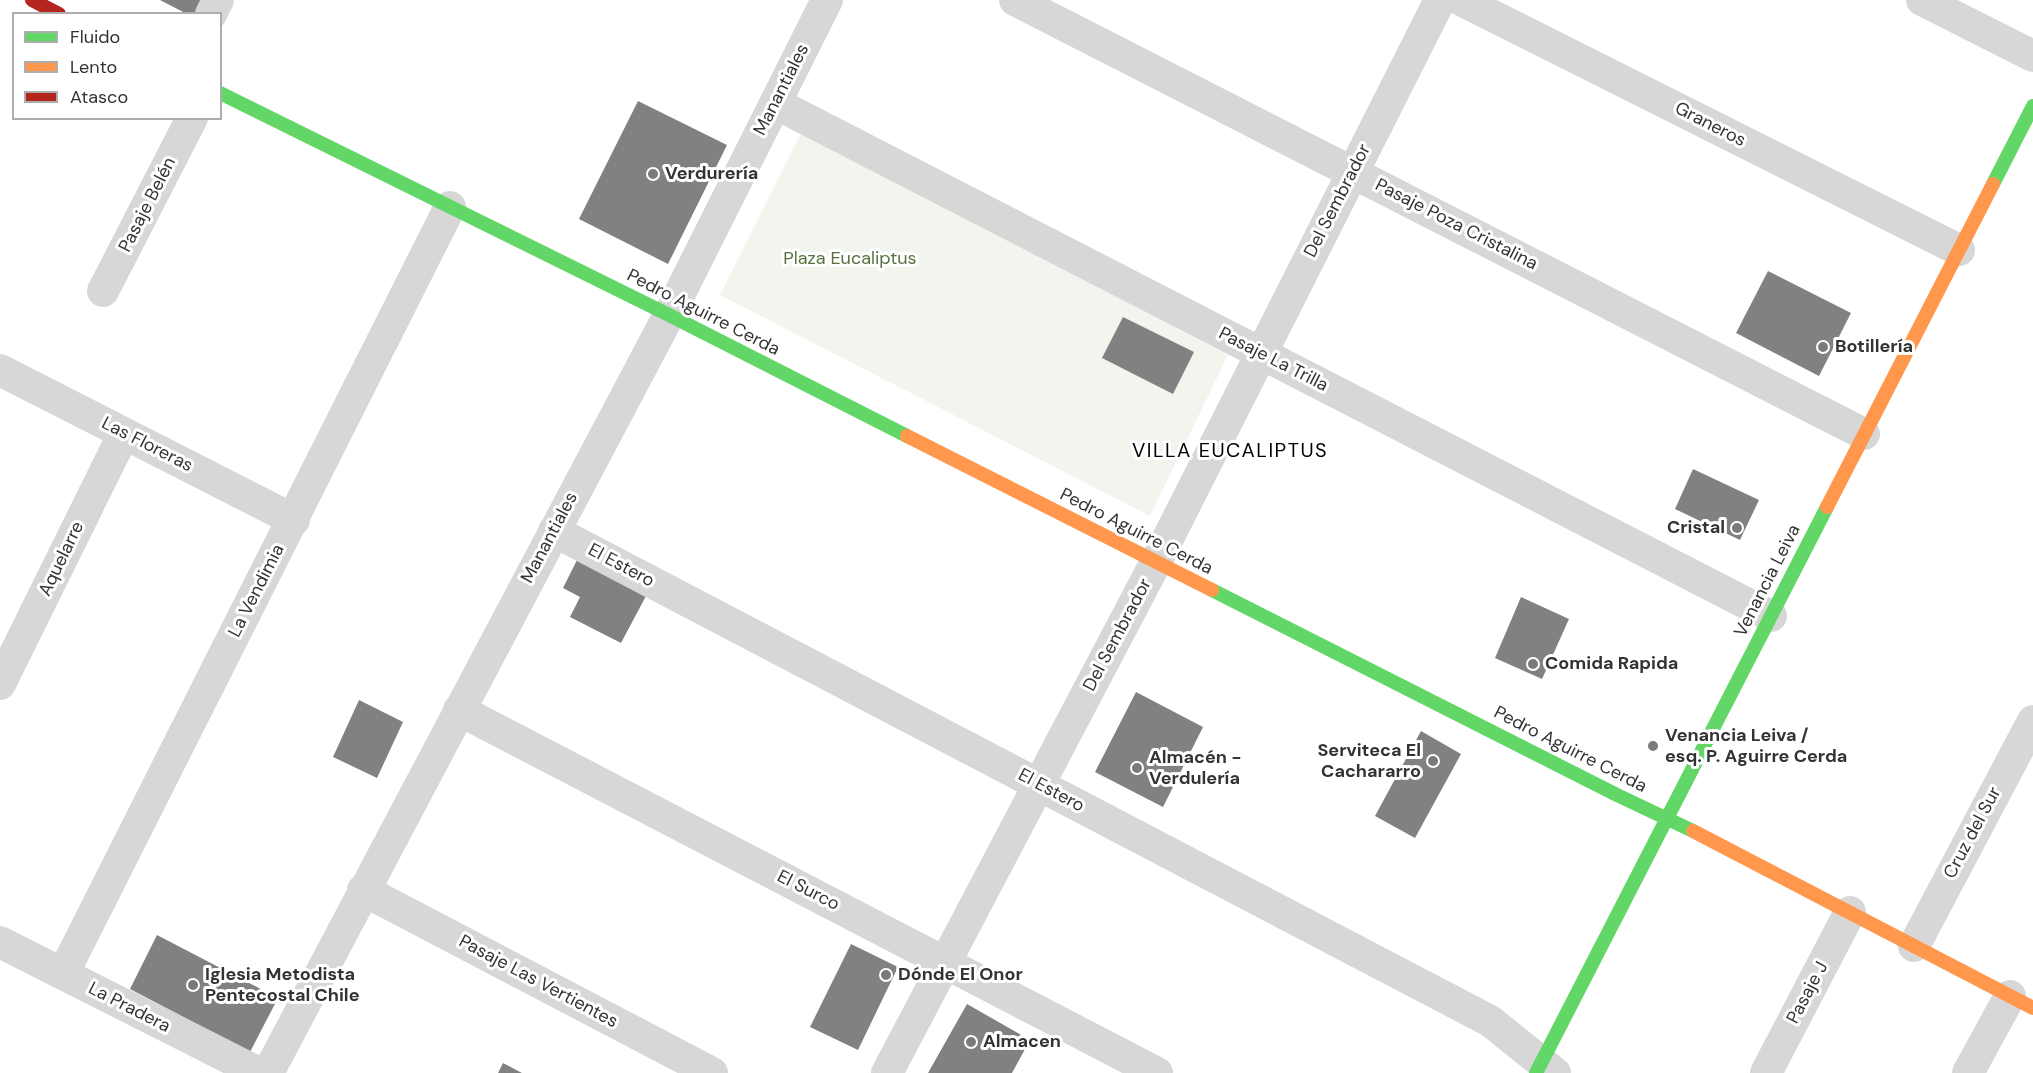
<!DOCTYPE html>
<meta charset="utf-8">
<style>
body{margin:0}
#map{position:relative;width:2033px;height:1073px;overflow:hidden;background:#fff;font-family:"DM Sans",sans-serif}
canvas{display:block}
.legend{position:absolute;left:12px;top:12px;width:210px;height:108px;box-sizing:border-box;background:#fff;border:2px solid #adadad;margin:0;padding:8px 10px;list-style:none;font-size:18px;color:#333}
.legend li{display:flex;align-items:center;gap:12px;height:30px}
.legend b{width:30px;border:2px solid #adadad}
</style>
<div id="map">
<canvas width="2033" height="1073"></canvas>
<ul class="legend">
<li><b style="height:8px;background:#63d668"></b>Fluido</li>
<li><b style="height:8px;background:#ff974d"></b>Lento</li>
<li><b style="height:8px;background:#b3261e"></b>Atasco</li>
</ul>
</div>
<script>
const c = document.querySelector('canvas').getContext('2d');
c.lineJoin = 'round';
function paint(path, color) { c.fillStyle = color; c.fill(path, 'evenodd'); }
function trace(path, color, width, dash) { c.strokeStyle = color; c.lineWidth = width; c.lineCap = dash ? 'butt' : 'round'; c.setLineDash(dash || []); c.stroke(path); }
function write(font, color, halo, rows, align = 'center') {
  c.font = font + ' "DM Sans",sans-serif'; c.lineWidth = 6; c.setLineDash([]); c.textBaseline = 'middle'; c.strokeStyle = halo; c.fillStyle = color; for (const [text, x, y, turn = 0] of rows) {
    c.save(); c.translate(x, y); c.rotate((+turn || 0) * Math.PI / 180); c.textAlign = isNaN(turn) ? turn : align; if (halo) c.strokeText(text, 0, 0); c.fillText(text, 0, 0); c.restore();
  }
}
paint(new Path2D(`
 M802 132 1228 355 1150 516 720 295Z`), '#f1f5ed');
paint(new Path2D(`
 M160 0H201L195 14H187Z
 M638 101 727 145 668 264 579 219Z
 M1768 271 1851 313 1819 376 1736 333Z
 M1123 317 1194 352 1173 394 1102 358Z
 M1693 469 1759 500 1740 540 1675 509Z
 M577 560 646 596 621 643 570 617 580 597 563 588Z
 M1521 597 1569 619 1542 679 1495 658Z
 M1136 692 1203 727 1163 807 1095 772Z
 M359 700 403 722 377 778 333 757Z
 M1421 731 1461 754 1415 838 1375 816Z
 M157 935 278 998 250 1052 130 989Z
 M851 944 898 967 858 1050 810 1027Z
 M967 1004 1030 1040 1012 1073H928Z
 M503 1063 522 1073H498Z`), '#818181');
trace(new Path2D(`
 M1015 0 1864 434
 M1461 0 1959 250
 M1922 0 2033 56
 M211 14 218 0
 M775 103 1771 616
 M103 291 192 118
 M0 370 294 520
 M554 531 1490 1021 1555 1073
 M0 684 124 433
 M459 710 1157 1073
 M363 890 712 1073
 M0 942 259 1073
 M1914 946 2033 721
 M63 974 450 207
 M268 1073 669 315 827 0
 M887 1073 1156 562 1440 0
 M1766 1073 1850 912
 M1968 1073 2010 996`), '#d7d7d7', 32);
trace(new Path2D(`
 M220 93 669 315 907 436
 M1993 184 2033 106
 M1212 590 1617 795 1693 831
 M1536 1073 1827 507`), '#63d668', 14);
trace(new Path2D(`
 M907 436 1212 590
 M1827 507 1993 184
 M1693 831 2033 1008`), '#ff974d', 14);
trace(new Path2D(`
 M32 0 59 14`), '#b3261e', 14);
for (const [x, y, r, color] of [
 [653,174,6,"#7a7a7a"],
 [1823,347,6,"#7a7a7a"],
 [1737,528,6,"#7a7a7a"],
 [1533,664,6,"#7a7a7a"],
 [1653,746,6,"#7a7a7a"],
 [1433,761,6,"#7a7a7a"],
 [1137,768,6,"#7a7a7a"],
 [886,975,6,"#7a7a7a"],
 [193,985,6,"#7a7a7a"],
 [971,1042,6,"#7a7a7a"]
]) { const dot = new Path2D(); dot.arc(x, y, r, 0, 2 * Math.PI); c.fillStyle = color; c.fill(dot); trace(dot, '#fff', 2); }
write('18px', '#333', '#fff', [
 ["Manantiales",782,90,-63],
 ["Graneros",1710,125,27],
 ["Del Sembrador",1338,201,-63],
 ["Pasaje Belén",148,205,-63],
 ["Pasaje Poza Cristalina",1456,225,27],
 ["Pedro Aguirre Cerda",703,313,27],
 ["Pasaje La Trilla",1273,360,27],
 ["Las Floreras",147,445,27],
 ["Pedro Aguirre Cerda",1136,532,27],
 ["Manantiales",550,538,-62],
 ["Aquelarre",62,559,-64],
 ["El Estero",621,566,28],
 ["Venancia Leiva",1768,581,-63],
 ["La Vendimia",257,591,-63],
 ["Del Sembrador",1118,635,-62],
 ["Pedro Aguirre Cerda",1570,750,27],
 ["El Estero",1051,791,28],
 ["Cruz del Sur",1973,833,-62],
 ["El Surco",808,891,27],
 ["Pasaje Las Vertientes",538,982,28],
 ["Pasaje J",1808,993,-62],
 ["La Pradera",129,1008,27]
]);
write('bold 18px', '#333', '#fff', [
 ["Verdurería",665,174],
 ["Botillería",1835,347],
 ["Cristal",1725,528,"right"],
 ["Comida Rapida",1545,664],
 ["Venancia Leiva /",1665,736],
 ["esq. P. Aguirre Cerda",1665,757],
 ["Serviteca El",1421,751,"right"],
 ["Cachararro",1421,772,"right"],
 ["Almacén -",1149,758],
 ["Verdulería",1149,779],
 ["Iglesia Metodista",205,975],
 ["Pentecostal Chile",205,996],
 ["Dónde El Onor",898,975],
 ["Almacen",983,1042]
], 'left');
write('18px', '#56703f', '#fff', [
 ["Plaza Eucaliptus",850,259]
]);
c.letterSpacing = '1.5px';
write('20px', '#000', '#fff', [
 ["VILLA EUCALIPTUS",1230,452]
]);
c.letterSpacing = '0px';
</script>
